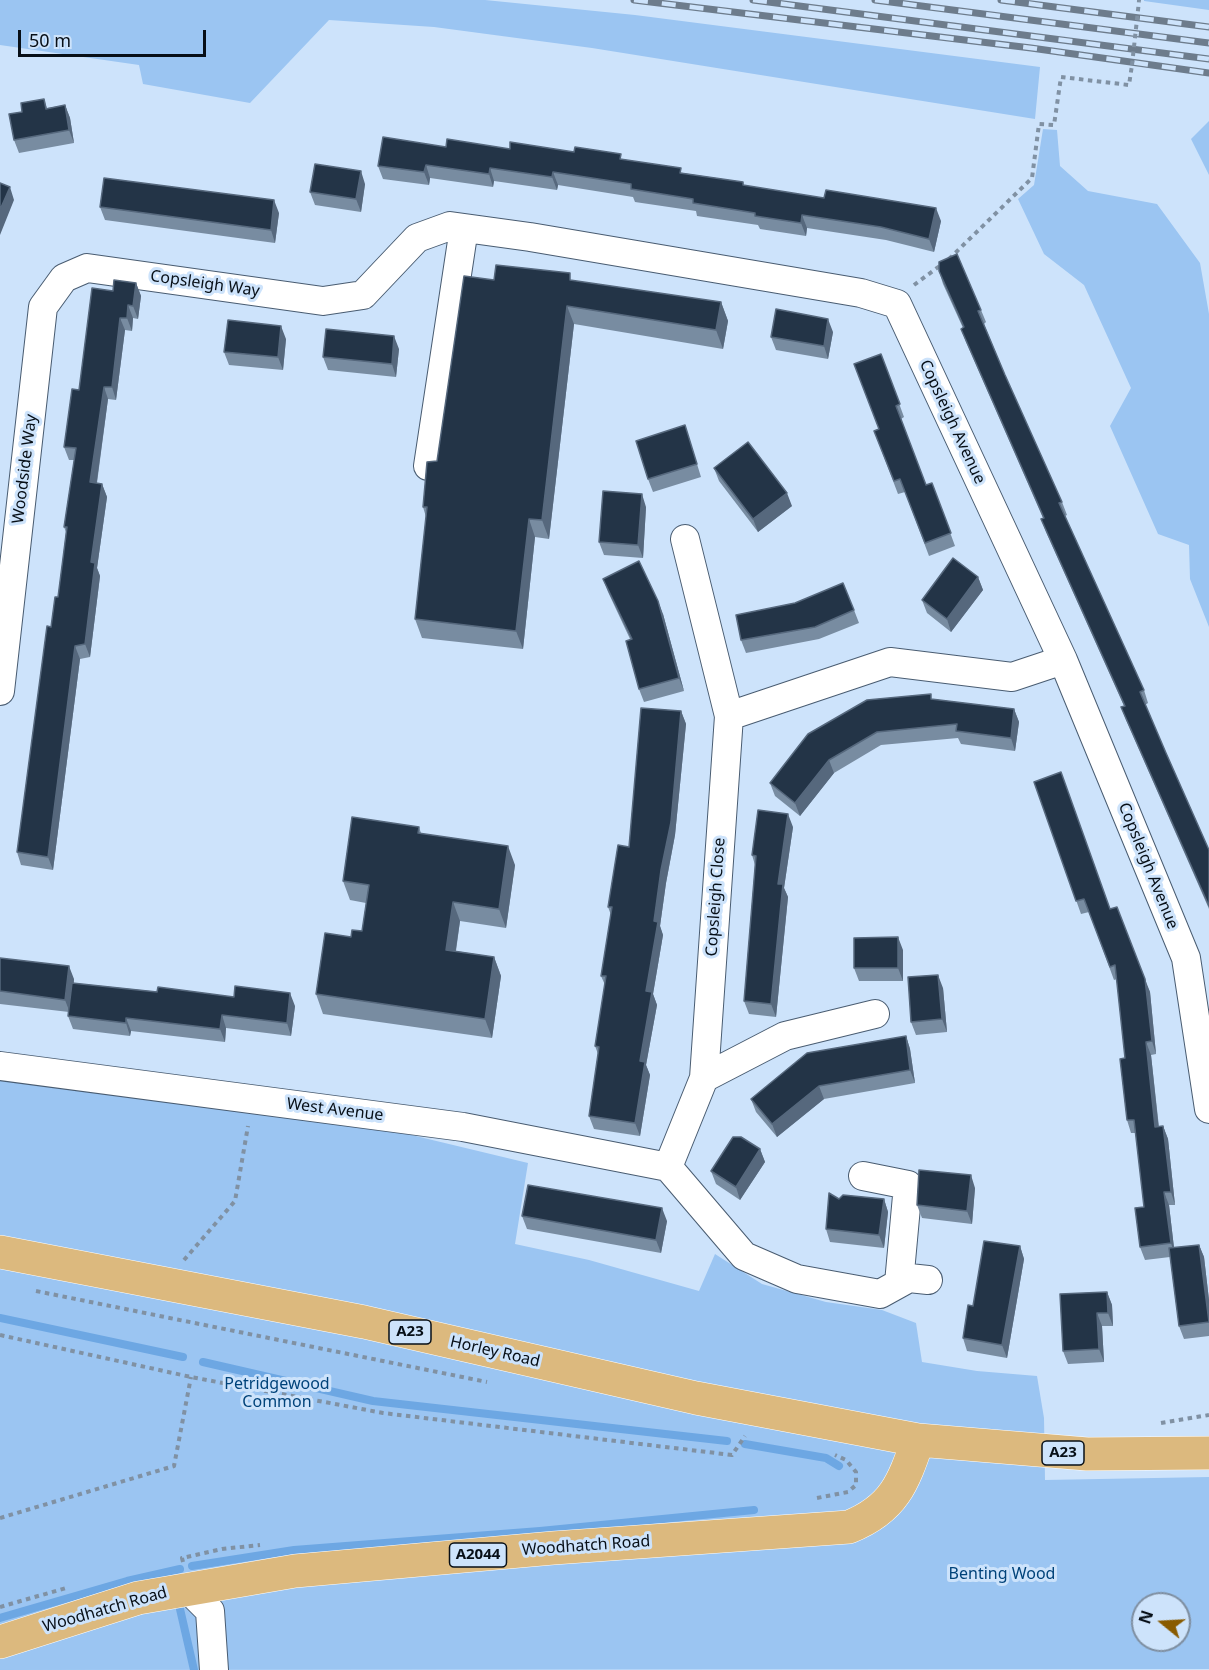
<!DOCTYPE html>
<style>
body{margin:0}
#map{position:relative;width:1209px;height:1670px;overflow:hidden;background:#cde3fb;font-family:"Noto Sans",sans-serif}
canvas{display:block}
.north{position:absolute;left:1131px;top:1592px;width:60px;height:60px;box-sizing:border-box;background:#cde3fb;border:2px solid #7e8ea0;border-radius:50%;rotate:288deg;font-size:16px;font-weight:700;line-height:24px;text-align:center;color:#070f17}
.north::after{content:'';display:block;margin:auto;width:21px;height:27px;background:#895b00;clip-path:polygon(50% 0,100% 100%,50% 72%,0 100%)}
.scale{position:absolute;left:18px;top:30px;width:188px;height:27px;box-sizing:border-box;border:3px solid #070f17;border-top:0;padding-left:8px;font-size:18px;line-height:21px;white-space:nowrap;color:#070f17;-webkit-text-stroke:4px #cde3fb;paint-order:stroke}
</style>
<div id="map">
<canvas width="1209" height="1670"></canvas>
<div class="north">N</div>
<div class="scale">50 m</div>
</div>
<script>
const c = document.querySelector('canvas').getContext('2d');
c.lineJoin = 'round';
function paint(path, color) { c.fillStyle = color; c.fill(path, 'evenodd'); }
function trace(path, color, width, dash) { c.strokeStyle = color; c.lineWidth = width; c.lineCap = dash ? 'butt' : 'round'; c.setLineDash(dash || []); c.stroke(path); }
function write(font, color, halo, rows, align = 'center') {
  c.font = font + ' "Noto Sans",sans-serif'; c.lineWidth = 6; c.setLineDash([]); c.textBaseline = 'middle'; c.strokeStyle = halo; c.fillStyle = color; for (const [text, x, y, turn = 0] of rows) {
    c.save(); c.translate(x, y); c.rotate((+turn || 0) * Math.PI / 180); c.textAlign = isNaN(turn) ? turn : align; if (halo) c.strokeText(text, 0, 0); c.fillText(text, 0, 0); c.restore();
  }
}
paint(new Path2D(`
 M0 0H485L635 15 1040 67 1035 119 592 48 434 27 329 20 250 103 143 84 139 65 0 45Z
 M1144 0H1209V10L1144 1Z
 M1209 121V175L1191 139Z
 M1043 129 1057 130 1060 166 1088 191 1157 204 1200 263 1209 314V627L1190 579 1189 545 1158 534 1110 426 1131 388 1084 285 1044 254 1018 199 1034 185Z
 M0 1078 399 1132 528 1163 515 1244 589 1260 699 1291 715 1254 762 1284 826 1302 882 1310 916 1323 922 1362 977 1371 1037 1376 1044 1418 1045 1480 1209 1477V1669L0 1670ZM1143 1604H1179V1640H1143Z`), '#9bc5f2');
trace(new Path2D(`
 M0 1318 183 1357
 M203 1362 373 1401 727 1441
 M745 1444 826 1458 839 1466
 M192 1566 294 1550 540 1531 754 1510
 M180 1609 194 1670
 M0 1618 127 1581 180 1569`), '#6da7e3', 8);
const minor = new Path2D(`
 M428 466 464 228
 M0 691 43 307 64 278 87 268 323 301 363 295 417 238 450 226 530 237 861 293 897 304 1063 660 1186 958 1209 1109
 M729 716 890 662 1012 677 1063 660
 M0 1066 463 1127 668 1167
 M704 1078 785 1036 875 1014
 M668 1167 704 1078 729 716 685 539
 M668 1167 744 1256 797 1279 880 1294 909 1278 928 1280
 M863 1176 908 1185 899 1283
 M187 1588 210 1611 214 1670`);
const major = new Path2D(`
 M0 1252 364 1322 696 1398 918 1440 1087 1454 1209 1453
 M0 1642 138 1598 295 1571 553 1548 849 1527C894 1509 903 1483 918 1440`);
trace(minor, '#495c71', 30);
trace(major, '#fff', 34);
trace(new Path2D(`
 M1139 1V0
 M949 259 1032 178 1039 124 1054 125 1061 77 1129 85 1132 65
 M914 285 941 265
 M184 1260 235 1201 248 1126
 M36 1291 487 1382
 M0 1335 191 1377 383 1413 732 1455 745 1436
 M1161 1423 1209 1415
 M817 1498 848 1492 856 1485V1472L846 1460 835 1455
 M0 1518 174 1466 191 1377
 M183 1562 182 1558 222 1549 260 1545
 M0 1607 66 1588`), '#8091a3', 4, [4.5, 4.5]);
trace(minor, '#fff', 28);
trace(major, '#dcb97e', 33);
const rail = new Path2D(`
 M634 0 1031 48 1209 73
 M753 0 1209 59
 M875 0 1209 43
 M1001 0 1209 27`);
trace(rail, '#6d7c8c', 7);
trace(rail, '#cde3fb', 4.5, [14]);
trace(new Path2D(`
 M1132 65 1139 1`), '#8091a3', 4, [4.5, 4.5]);
paint(new Path2D(`
 M44 99 47 108 65 105 70 118 74 143 19 153 14 140 22 112Z
 M446 147 510 149 623 159 683 173 743 182 744 186 941 221 934 252 886 240 807 228 806 236 760 229 758 225 697 216 696 211 635 202 633 197 558 185 557 190 494 181 493 187 430 178 429 185 383 179 378 166Z
 M365 184 361 212 315 205 310 192Z
 M100 207 279 213 275 243 105 220Z
 M939 271 981 310 986 322 984 324 1005 375 1062 502 1067 515 1065 516 1144 690 1148 703 1145 705 1209 850V909L1126 720 1121 707 1124 706 1046 532 1041 519 1043 518 966 342 961 329 963 328 943 284Z
 M494 280 573 281 721 302 728 321 723 349 574 324 549 539 535 537 523 649 422 638 415 619 426 517 423 507Z
 M136 283 141 296 138 319 133 318 132 331 125 330 116 400 108 399 97 483 102 484 107 497 97 568 100 576 90 657 80 659 53 870 21 865 17 852 51 627 58 597 66 532 64 527 74 460H69L64 447 79 390 113 291Z
 M833 332 828 359 776 350 771 337Z
 M286 339 283 370 229 365 224 352Z
 M399 349 396 377 328 370 323 357Z
 M881 354 904 417 901 419 926 485 932 483 955 546 929 556 905 492 898 494 874 431 879 429Z
 M685 425 701 477 653 492 648 479Z
 M714 468 792 506 758 532 719 481Z
 M646 507 643 558 604 555 599 542Z
 M978 577 983 590 951 632 927 613 922 600Z
 M603 579 663 614 684 691 644 702 639 689 630 639 608 592Z
 M854 610 859 623 819 639 746 653 741 640Z
 M932 699 1014 709 1019 722 1015 751 961 744 958 738 881 745 834 773 800 816 775 796 770 783Z
 M681 711 686 724 675 835 666 883 660 926 663 935 653 994 657 1005 646 1065 650 1075 640 1136 594 1129 589 1116 598 1054 595 1046 605 985 601 976 611 915 608 907 629 847Z
 M1034 782 1110 909 1150 992 1156 1054 1151 1055 1159 1127 1163 1126 1168 1139 1175 1205H1169L1174 1248 1199 1245 1204 1257 1209 1300V1336L1184 1339 1179 1326 1170 1257 1145 1260 1140 1247 1144 1207 1136 1133H1131L1127 1120 1125 1058 1117 979 1114 980 1089 912 1081 914Z
 M419 827 421 833 515 865 506 928 460 921 456 951 494 957 501 976 492 1038 323 1014 316 994 351 937 362 931 366 903 350 900 343 881Z
 M793 827 784 888 788 897 776 1017 749 1014 744 1001 755 865 752 855Z
 M903 950V981H859L854 968Z
 M0 958 74 979V983L295 1006 291 1036 226 1028 225 1042 131 1031 130 1036 73 1029 68 1016 69 1012 0 1004Z
 M943 988 947 1032 916 1035 911 1022Z
 M906 1036 910 1049 915 1083 824 1099 777 1137 756 1112 751 1099Z
 M760 1149 765 1162 740 1200 716 1184 711 1171Z
 M975 1188 972 1224 922 1218 917 1205Z
 M839 1199H884L888 1212 884 1248 830 1242 826 1229Z
 M522 1216 667 1221 661 1253 527 1229Z
 M1020 1246 1024 1259 1007 1358 967 1351 963 1338 973 1306Z
 M1107 1292 1112 1305 1113 1326H1102L1104 1362 1068 1364 1063 1351Z`), '#788ca1');
paint(new Path2D(`
 M65 105 70 118 74 143 69 130Z
 M426 165 430 178 429 185 424 172Z
 M490 168 494 181 493 187 489 174Z
 M361 171 365 184 361 212 356 199Z
 M553 172 558 185 557 190 552 177Z
 M10 187 14 200 0 235V210Z
 M274 200 279 213 275 243 271 230Z
 M936 208 941 221 934 252 929 239Z
 M802 215 807 228 806 236 801 223Z
 M136 283 141 296 138 319 133 306Z
 M721 302 728 321 723 349 716 330Z
 M128 305 133 318 132 331 127 318Z
 M567 306 574 324 549 539 542 520Z
 M120 318 125 330 116 400 112 387Z
 M828 319 833 332 828 359 824 346Z
 M281 326 286 339 283 370 278 357Z
 M394 336 399 349 396 377 392 364Z
 M104 387 108 399 95 495 90 482Z
 M102 484 107 497 97 568 100 576 90 657 85 644 91 562Z
 M787 493 792 506 758 532 753 519Z
 M642 494 646 507 643 558 638 545Z
 M529 519 535 537 523 649 516 631Z
 M978 577 983 590 951 632 947 619Z
 M658 601 663 614 684 691 679 678Z
 M75 646 80 659 53 870 48 857Z
 M1014 709 1019 722 1015 751 1011 738Z
 M681 711 686 724 675 835 666 883 660 926 663 935 653 994 657 1005 646 1065 650 1075 640 1136 635 1123 646 991 654 921Z
 M829 760 834 773 800 816 795 803Z
 M788 814 793 827 784 888 788 897 776 1017 771 1004 778 884Z
 M508 846 515 865 506 928 499 909Z
 M453 902 460 921 453 969 446 950Z
 M898 937 903 950V981L898 968Z
 M494 957 501 976 492 1038 485 1019Z
 M69 966 74 979 70 1013 65 1000Z
 M938 975 943 988 947 1032 942 1019Z
 M1145 979 1150 992 1156 1054 1152 1041Z
 M290 993 295 1006 291 1036 287 1023Z
 M222 1015 226 1028 225 1042 220 1029Z
 M126 1018 131 1031 130 1036 126 1023Z
 M906 1036 910 1049 915 1083 910 1070Z
 M1146 1042 1151 1055 1160 1140 1155 1127Z
 M819 1086 824 1099 777 1137 772 1124Z
 M1163 1126 1168 1139 1175 1205 1171 1192Z
 M760 1149 765 1162 740 1200 736 1187Z
 M971 1175 975 1188 972 1224 967 1211Z
 M1164 1192 1169 1205 1175 1256 1171 1243Z
 M884 1199 888 1212 884 1248 879 1235Z
 M662 1208 667 1221 661 1253 656 1240Z
 M1199 1245 1204 1257 1209 1300V1323Z
 M1020 1246 1024 1259 1007 1358 1002 1345Z
 M1107 1292 1112 1305 1113 1326 1108 1313Z
 M1097 1313 1102 1326 1104 1362 1099 1349Z`), '#56687d');
const building = new Path2D(`
 M44 99 46 109 65 105 69 130 14 140 9 114 22 112 21 103Z
 M383 137 446 147 447 139 510 149V142L574 152 575 147 621 154 620 159 681 168 680 173 743 182V185L824 198 826 190 936 208 929 239 881 227 802 215 801 223 755 216V213L693 203V199L631 189V184L553 172 552 177 490 168 489 174 426 165 424 172 378 166Z
 M315 164 361 171 356 199 310 192Z
 M104 178 274 200 271 230 100 207Z
 M0 183 10 187 0 210Z
 M957 254 981 310 978 311 1005 375 1062 502 1059 503 1144 690 1140 692 1166 753 1209 850V906L1121 707 1125 706 1041 519 1044 518 961 329 964 327 939 271V262Z
 M496 265 570 273V280L721 302 716 330 567 306 542 520 529 519 516 631 415 619 427 507H423L427 462 437 461 464 276 494 280Z
 M114 280 136 283 133 306 128 305 127 318H120L112 387H104L90 482 102 484 91 562 95 563 85 644 75 646 48 857 17 852 47 626 51 627 55 597H58L67 527H64L76 448 64 447 72 389 79 390 92 288 113 291Z
 M776 309 828 319 824 346 771 337Z
 M228 320 281 326 278 357 224 352Z
 M326 329 394 336 392 364 323 357Z
 M881 354 900 404 896 406 926 485 932 483 951 533 925 543 900 479 894 481 874 431 879 429 854 364Z
 M685 425 697 464 648 479 636 441Z
 M748 442 787 493 753 519 714 468Z
 M603 491 642 494 638 545 599 542Z
 M953 558 978 577 947 619 922 600Z
 M639 561 658 601 679 678 639 689 626 641 632 639 603 579Z
 M843 583 854 610 815 627 741 640 736 615 795 603Z
 M931 694V699L1014 709 1011 738 956 731 957 724 877 732 829 760 795 803 770 783 808 734 867 700Z
 M641 708 681 711 671 822 661 870 654 921 658 922 646 991 652 992 640 1061 645 1062 635 1123 589 1116 599 1047 595 1046 606 976H601L612 907H608L618 845 629 847Z
 M1061 772 1110 909 1117 907 1145 979 1152 1041 1146 1042 1155 1127 1163 1126 1171 1192H1164L1171 1243 1140 1247 1135 1208 1144 1207 1134 1120H1127L1120 1059 1125 1058 1115 965 1110 967 1084 899 1076 901 1034 782Z
 M758 810 788 814 778 884H783L771 1004 744 1001 756 856 752 855Z
 M352 817 419 827 418 833 508 846 499 909 453 902 446 950 494 957 485 1019 316 994 325 933 351 937 352 930 362 931 369 885 343 881Z
 M898 937V968H854V938Z
 M0 958 69 966 65 1000 0 991Z
 M938 975 942 1019 911 1022 908 977Z
 M72 983 157 992 158 987 234 997 235 986 290 993 287 1023 222 1015 220 1029 126 1018V1023L68 1016Z
 M906 1036 910 1070 819 1086 772 1124 751 1099 807 1053Z
 M733 1137H741L760 1149 736 1187 711 1171Z
 M919 1170 971 1175 967 1211 917 1205Z
 M528 1185 662 1208 656 1240 522 1216Z
 M829 1193 839 1199 843 1195 884 1199 879 1235 826 1229Z
 M984 1241 1020 1246 1002 1345 963 1338 968 1305 973 1306Z
 M1199 1245 1209 1322 1179 1326 1169 1248Z
 M1107 1292 1108 1313H1097L1099 1349 1063 1351 1060 1294Z`);
paint(building, '#233447');
trace(building, '#56687d', 1.5);
for (const [x, y, w] of [
 [410,1332,42],
 [1063,1453,42],
 [478,1555,57]
]) { const box = new Path2D(); box.roundRect(x - w / 2, y - 12, w, 24, 4.5); c.fillStyle = '#cde3fb'; c.fill(box); trace(box, '#070f17', 1.5); }
write('bold 15px', '#070f17', null, [
 ["A23",410,1332],
 ["A23",1063,1453],
 ["A2044",478,1555]
]);
write('16px', '#070f17', '#cde3fb', [
 ["Copsleigh Way",205,284,8],
 ["Copsleigh Avenue",952,422,65],
 ["Woodside Way",25,469,-83],
 ["Copsleigh Avenue",1148,866,68],
 ["Copsleigh Close",716,897,-86],
 ["West Avenue",335,1110,7],
 ["Horley Road",495,1352,13],
 ["Woodhatch Road",586,1546,-4],
 ["Woodhatch Road",105,1610,-16]
]);
write('16px', '#00437a', '#cde3fb', [
 ["Petridgewood",277,1384],
 ["Common",277,1402],
 ["Benting Wood",1002,1574]
]);
</script>
